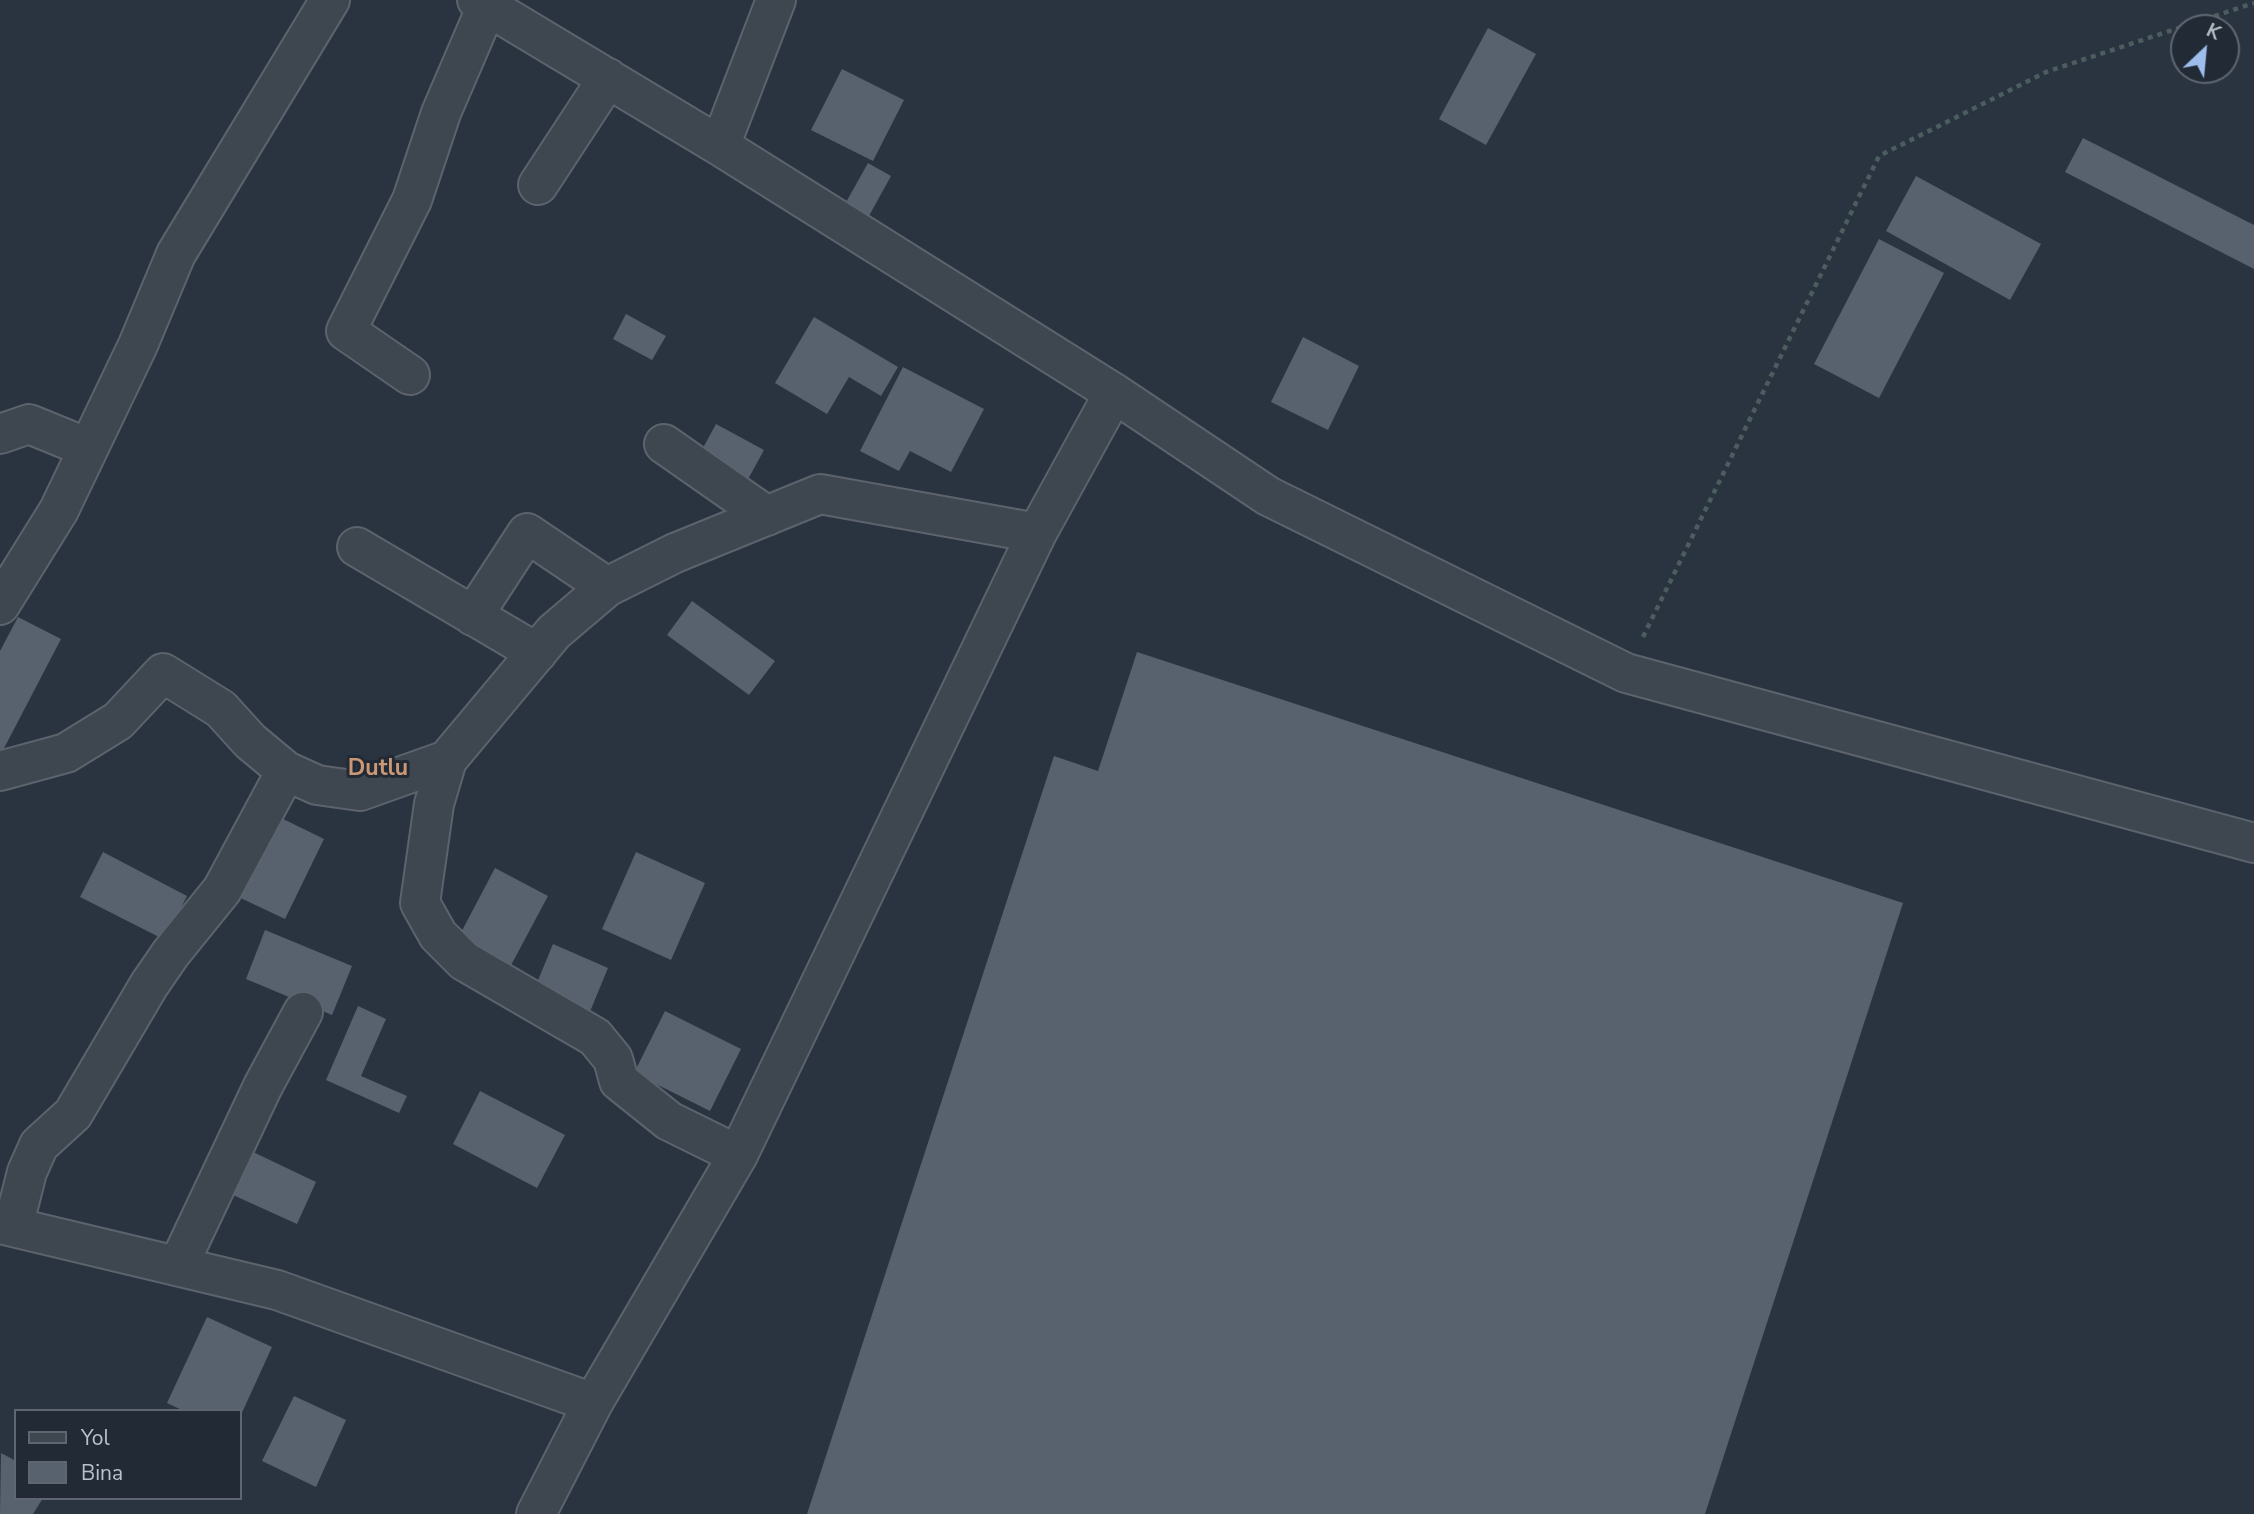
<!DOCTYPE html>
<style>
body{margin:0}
#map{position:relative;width:2254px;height:1514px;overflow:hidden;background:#2a3440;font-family:"Nunito Sans",sans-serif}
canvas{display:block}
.legend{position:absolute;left:14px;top:1409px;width:228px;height:91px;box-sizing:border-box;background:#222a35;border:2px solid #5f6671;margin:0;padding:9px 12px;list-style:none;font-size:21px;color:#bbc1ca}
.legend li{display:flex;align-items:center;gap:14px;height:35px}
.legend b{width:35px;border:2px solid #5f6671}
.north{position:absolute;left:2170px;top:14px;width:70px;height:70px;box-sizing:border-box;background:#222a35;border:2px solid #5f6671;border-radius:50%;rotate:26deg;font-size:19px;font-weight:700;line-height:28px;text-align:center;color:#bbc1ca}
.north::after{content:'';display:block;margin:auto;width:24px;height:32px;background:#9dbded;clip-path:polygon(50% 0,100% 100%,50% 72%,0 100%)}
</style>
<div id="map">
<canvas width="2254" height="1514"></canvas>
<ul class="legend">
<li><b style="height:9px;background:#3e4650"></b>Yol</li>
<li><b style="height:19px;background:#58626f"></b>Bina</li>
</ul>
<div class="north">K</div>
</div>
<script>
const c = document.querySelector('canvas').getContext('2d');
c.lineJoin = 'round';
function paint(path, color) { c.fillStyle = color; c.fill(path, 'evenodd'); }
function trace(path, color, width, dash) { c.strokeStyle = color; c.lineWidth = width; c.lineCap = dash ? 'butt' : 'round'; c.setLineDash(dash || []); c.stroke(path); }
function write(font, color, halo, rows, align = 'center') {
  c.font = font + ' "Nunito Sans",sans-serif'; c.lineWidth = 6; c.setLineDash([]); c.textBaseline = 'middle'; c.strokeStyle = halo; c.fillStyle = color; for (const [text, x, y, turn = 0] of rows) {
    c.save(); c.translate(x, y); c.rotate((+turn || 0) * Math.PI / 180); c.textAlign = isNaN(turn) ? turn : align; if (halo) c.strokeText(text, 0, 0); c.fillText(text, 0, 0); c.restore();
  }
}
paint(new Path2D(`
 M1488 28 1536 54 1486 145 1439 119Z
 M842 69 904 100 873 161 811 130Z
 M2083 138 2254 225V269L2065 172Z
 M868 163 891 176 864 225 840 213Z
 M1916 176 2041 244 2010 300 1886 231Z
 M1879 239 1944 273 1879 398 1814 364Z
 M626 314 666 336 652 360 613 339Z
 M814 317 898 367 881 396 849 377 827 414 775 383Z
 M1303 337 1359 366 1328 430 1271 402Z
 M903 367 984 409 951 472 910 451 899 471 860 451Z
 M716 424 764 450 746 483 698 457Z
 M692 601 775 661 749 695 667 635Z
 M18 617 61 639 0 756V651Z
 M1137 652 1903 903 1705 1514H807L1054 756 1098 771Z
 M269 812 324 839 285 919 230 893Z
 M103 852 187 896 165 940 80 897Z
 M636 852 705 883 671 960 602 929Z
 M495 868 548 896 509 969 456 942Z
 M265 930 352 966 332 1015 246 979Z
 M553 944 608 968 589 1014 534 990Z
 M358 1006 386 1019 361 1076 407 1096 399 1113 326 1080Z
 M665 1011 741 1049 710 1111 634 1073Z
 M480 1091 565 1135 537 1188 453 1144Z
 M253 1152 316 1182 297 1224 233 1195Z
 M207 1317 272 1347 240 1417V1411H184L167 1403Z
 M294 1396 346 1420 316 1487 262 1461Z
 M1 1453 16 1461V1498H43L33 1514H0Z`), '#58626f');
const minor = new Path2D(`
 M477 0 720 146 1114 393 1268 496 1626 673 2254 843
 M720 146 776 0
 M538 185 608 78
 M410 375 346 331 412 200 441 113 487 6
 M0 434 29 424 88 448
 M664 444 767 516
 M357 547 537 653
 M0 605 59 510 138 345 176 254 330 0
 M473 616 527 533 607 587
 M0 771 66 753 118 721 163 673 221 709 250 741 286 771 317 785 360 791 447 760
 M738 1155 669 1121 619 1081 613 1059 595 1037 464 961 438 935 420 903 434 804 447 760 554 632 607 587 675 553 820 494 1037 533
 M0 1224 277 1290 593 1403
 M13 1227 27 1172 39 1145 73 1114 149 985 171 953 222 890 286 771
 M178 1266 263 1086 303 1012
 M536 1514 593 1403 738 1155 1037 533 1114 393`);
trace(minor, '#5c636d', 42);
trace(new Path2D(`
 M1643 637 1879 156 2046 72 2254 3`), '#4c5d5f', 4.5, [5, 5]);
trace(minor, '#3e4650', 38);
write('bold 23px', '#ca9875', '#222a35', [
 ["Dutlu",378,769]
]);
</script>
